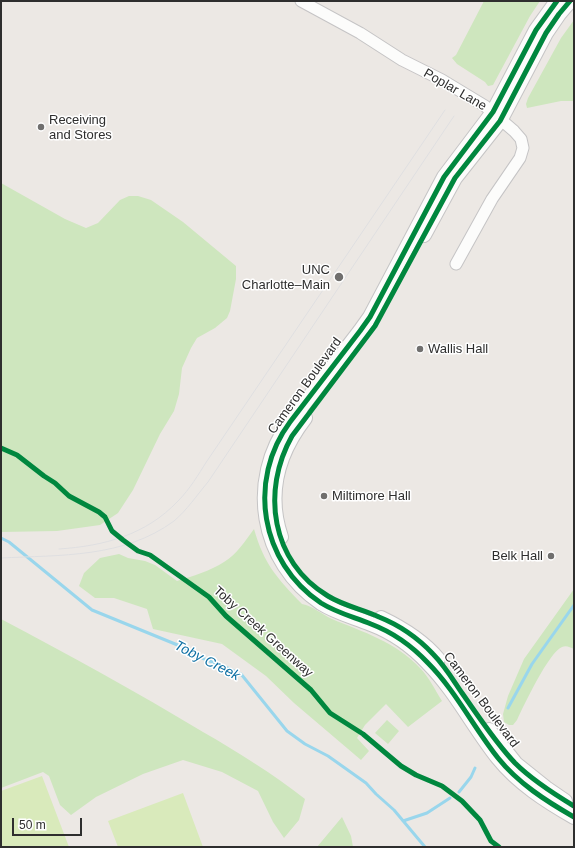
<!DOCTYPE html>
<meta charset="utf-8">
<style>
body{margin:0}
#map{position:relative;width:575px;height:848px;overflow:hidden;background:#ece8e4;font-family:Arial,sans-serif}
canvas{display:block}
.frame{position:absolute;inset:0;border:2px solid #2e2e2e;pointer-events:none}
.scale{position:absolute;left:12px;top:818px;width:70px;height:18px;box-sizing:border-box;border:2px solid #2e2e2e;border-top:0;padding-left:5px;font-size:12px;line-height:14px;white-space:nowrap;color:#2e2e2e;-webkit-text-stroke:3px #fff;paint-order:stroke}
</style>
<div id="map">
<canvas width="575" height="848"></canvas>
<div class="frame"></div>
<div class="scale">50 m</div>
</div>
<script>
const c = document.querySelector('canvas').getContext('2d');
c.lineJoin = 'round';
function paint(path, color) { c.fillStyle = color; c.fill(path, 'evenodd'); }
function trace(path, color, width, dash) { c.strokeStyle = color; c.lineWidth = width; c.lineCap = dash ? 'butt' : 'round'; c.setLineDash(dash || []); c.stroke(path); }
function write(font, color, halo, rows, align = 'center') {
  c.font = font + ' Arial,sans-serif'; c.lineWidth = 3; c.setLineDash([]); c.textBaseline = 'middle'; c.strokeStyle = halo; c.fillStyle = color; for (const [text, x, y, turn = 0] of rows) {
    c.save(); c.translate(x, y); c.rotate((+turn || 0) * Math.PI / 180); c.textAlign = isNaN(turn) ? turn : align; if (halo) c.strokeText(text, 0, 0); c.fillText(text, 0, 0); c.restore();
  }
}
paint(new Path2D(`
 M484 1H540L530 16 493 85 488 86 485 82 457 64 452 58 456 55Z
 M574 20V101H561L527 108 526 104 528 98 561 38Z
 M1 183 65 219 86 228 98 223 120 200 129 196H138L151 200 183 222 236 266V279L230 311 227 318 215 328 197 338 191 348 182 368 179 394 174 411 160 434 133 490 118 513 100 525 57 531 1 532Z
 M254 529C264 564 277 578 302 604 313 606 321 614 332 619 363 632 396 642 420 668 429 677 435 690 442 701L408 727 386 704 365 725 357 738 369 751 361 760 294 703 266 676 222 644 153 629 147 609 114 598H95L79 586 84 573 100 558 119 554 128 558 145 561 155 565 177 581C193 576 210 571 224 562 236 555 246 540 254 529Z
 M574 589V649C570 647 566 645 562 647 549 652 524 705 517 720L513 725H509L504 722 503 714 508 696 524 659Z
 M1 619C69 655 137 692 203 732 238 752 273 774 305 799L299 820 284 838 273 822 258 791 222 772 183 760 143 774 96 797 71 815 60 805 49 776 43 772 1 788Z
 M387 720 399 731 388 744 375 733Z
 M342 817 351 836 353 847H317Z`), '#cee6be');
paint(new Path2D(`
 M42 776 69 847H1V791Z
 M183 793 203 847H118L108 821Z`), '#d9eabb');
trace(new Path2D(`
 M1 538 9 542 92 610 180 646 202 658 230 669 241 674 287 731 305 744 328 756 366 783 376 794 394 810 425 847
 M508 708 532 664 574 605
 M459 792 471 777 475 768
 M403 821 427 813 450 798`), '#99d6ec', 3);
const minor = new Path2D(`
 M301 1 360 33 402 60 442 80 485 106 514 131 521 139 523 148 520 158 492 199 456 264`);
const tertiary = new Path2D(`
 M557 1 536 30 493 112 444 177 370 317 360 331 290 422C247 480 260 562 321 603 337 613 354 617 371 624 392 632 412 646 428 663 455 690 474 728 498 758 518 783 546 801 574 817
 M424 235 455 178 500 121 546 33 559 14 570 1
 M281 537C266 493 278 453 305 418
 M381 618C402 628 423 641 438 659
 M489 730 516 764 546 788 565 801`);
trace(minor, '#c5c4c5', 13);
trace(tertiary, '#c5c4c5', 16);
trace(minor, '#fcfcfb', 11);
trace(tertiary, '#fcfcfb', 14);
trace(new Path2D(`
 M59 549C104 546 146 535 178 501 190 489 198 475 207 461L445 110
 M1 558C60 555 124 558 174 521 187 510 197 495 208 482L454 116`), '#dfdfe1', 1);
trace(new Path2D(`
 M557 1 536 30 493 112 444 177 370 317 360 331 290 422C247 480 260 562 321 603 337 613 354 617 371 624 392 632 412 646 428 663 455 690 474 728 498 758 518 783 546 801 574 817
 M570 1 559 14 546 33 500 121 455 178 375 326 292 436C261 491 271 562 328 596 344 606 362 609 379 617 399 625 418 638 433 654 445 666 453 680 462 693 479 717 495 742 515 763 532 780 554 794 574 806
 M1 448 17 455 44 476 55 483 69 496 99 512 105 517 112 531 123 540 138 551 150 555 209 597 226 616 311 690 330 713 363 734 401 766 416 775 442 786 462 801 480 820 491 841 499 847`), '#00873e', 5);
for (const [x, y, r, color] of [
 [41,127,4,"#706f6e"],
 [339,277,5,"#706f6e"],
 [420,349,4,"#706f6e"],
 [324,496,4,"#706f6e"],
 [551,556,4,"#706f6e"]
]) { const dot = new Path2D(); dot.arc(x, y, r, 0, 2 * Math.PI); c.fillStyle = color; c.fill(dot); trace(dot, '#fff', 1.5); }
write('13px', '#2e2e2e', '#fff', [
 ["Poplar Lane",455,90,30],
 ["Cameron Boulevard",305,386,-54],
 ["Toby Creek Greenway",263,632,42],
 ["Cameron Boulevard",481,700,53]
]);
write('13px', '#2e2e2e', '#fff', [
 ["Receiving",49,120],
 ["and Stores",49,135],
 ["UNC",330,270,"right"],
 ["Charlotte–Main",330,285,"right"],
 ["Wallis Hall",428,349],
 ["Miltimore Hall",332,496],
 ["Belk Hall",543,556,"right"]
], 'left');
write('italic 14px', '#0d6fa3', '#fff', [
 ["Toby Creek",207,661,27]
]);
</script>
